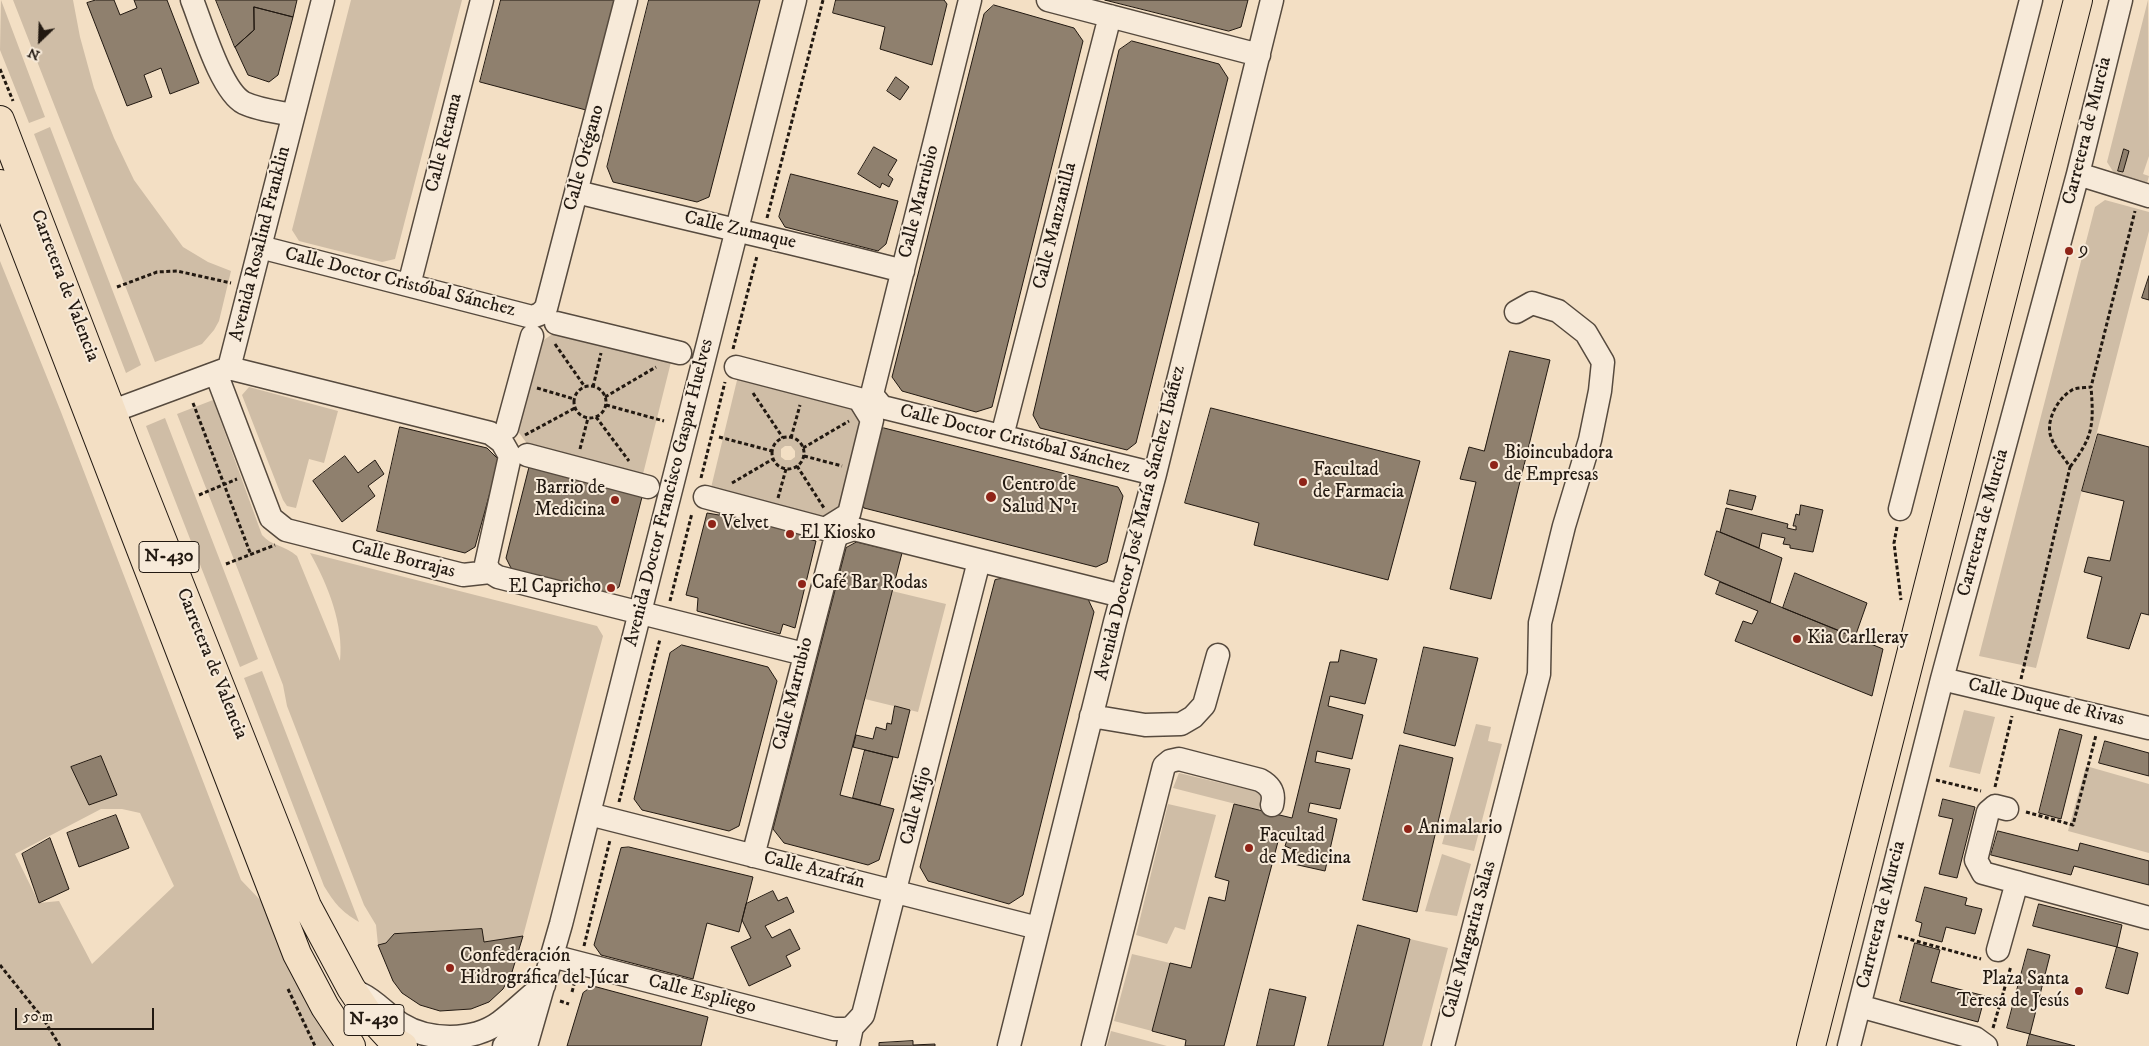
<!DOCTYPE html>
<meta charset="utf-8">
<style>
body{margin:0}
#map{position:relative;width:2149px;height:1046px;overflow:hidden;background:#f3dfc4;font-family:"IM FELL DW Pica",serif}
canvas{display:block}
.north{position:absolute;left:15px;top:15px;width:50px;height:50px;-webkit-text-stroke:4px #f7ead9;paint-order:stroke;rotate:204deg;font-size:14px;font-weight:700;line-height:20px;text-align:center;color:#221911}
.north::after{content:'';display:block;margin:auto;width:18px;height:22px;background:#221911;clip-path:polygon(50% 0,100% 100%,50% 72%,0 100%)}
.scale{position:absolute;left:15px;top:1008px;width:139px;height:22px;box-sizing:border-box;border:2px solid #221911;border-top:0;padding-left:6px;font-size:15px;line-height:18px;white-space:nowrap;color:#221911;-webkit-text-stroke:4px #f7ead9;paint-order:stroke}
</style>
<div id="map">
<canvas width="2149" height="1046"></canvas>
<div class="north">N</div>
<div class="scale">50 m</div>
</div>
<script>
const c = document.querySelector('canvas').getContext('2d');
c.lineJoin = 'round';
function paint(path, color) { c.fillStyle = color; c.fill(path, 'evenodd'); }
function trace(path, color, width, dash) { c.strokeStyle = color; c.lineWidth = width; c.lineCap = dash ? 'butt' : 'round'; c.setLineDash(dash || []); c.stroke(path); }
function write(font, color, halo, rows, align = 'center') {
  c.font = font + ' "IM FELL DW Pica",serif'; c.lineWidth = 4; c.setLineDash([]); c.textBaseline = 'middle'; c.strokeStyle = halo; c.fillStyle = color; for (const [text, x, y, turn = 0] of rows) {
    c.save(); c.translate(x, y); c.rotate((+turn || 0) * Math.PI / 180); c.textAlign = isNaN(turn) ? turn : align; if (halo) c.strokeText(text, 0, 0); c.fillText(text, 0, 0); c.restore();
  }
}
paint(new Path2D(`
 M1 0 45 117 29 123 0 50Z
 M13 0H73L80 37 94 88 114 138 134 180 183 247 208 262 231 271 219 321 214 330 202 344 155 362Z
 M351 0H462L395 259 382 262 299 241 292 230Z
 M2148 0 2149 156 2143 174 2149 176 2147 183 2114 173 2107 162Z
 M50 127 141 365 126 373 34 134Z
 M2105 200 2149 212V231L2036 668 1979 656 2095 207Z
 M0 261 61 412 241 880 264 904 281 951 338 1046H0ZM101 809H122L140 813 174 886 92 964 59 901 39 903 15 854Z
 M561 331 672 358 642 478 534 453 514 426 535 346 551 335Z
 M739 372 851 402 864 430 843 513 819 523 709 496ZM785 446H791L795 451V457L791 460H785L781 457V449Z
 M249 387 338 411 324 463 309 459 296 508 287 506 283 500 242 395Z
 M213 400 262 535C271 546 285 545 297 556L340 661C344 625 328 585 310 553L597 626 603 636 523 936 484 942 481 929 394 934 386 943 378 945 376 925 387 920 376 925 364 905 287 706 283 685 177 414Z
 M165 418 258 659 240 667 146 426Z
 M892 591 946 604 918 712 865 699Z
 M262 671 359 922C341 911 335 904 324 886L244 678Z
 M1964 710 1995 717 1980 774 1949 767Z
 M1476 724 1491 727 1488 741 1502 744 1474 851 1442 844Z
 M2086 766 2149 784V853L2068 831Z
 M1179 773 1262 793 1259 810 1173 788Z
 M1168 804 1216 815 1185 930 1175 927 1167 944 1136 935Z
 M1442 854 1471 864 1457 916 1425 911Z
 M1410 939 1448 948 1422 1046H1383Z
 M1132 954 1170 963 1152 1031 1114 1021Z
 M1111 1031 1167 1046H1107Z`), '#cfbda6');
const building = new Path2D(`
 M96 0H114L120 15 137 8 134 0H167L199 83 170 94 161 68 144 75 152 97 127 106 87 3Z
 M216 0H297L293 17 254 7V30L235 47Z
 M501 0H615L586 110 480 82Z
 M649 0H760L709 197 697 202 613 182 607 167Z
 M836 0H944L947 4 932 65 880 49 885 27 833 13Z
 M1105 0H1248L1241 27 1229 31Z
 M994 5 1074 28 1083 41 992 407 976 412 902 391 892 377 984 14Z
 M254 7 293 17 278 75 269 82 248 75 235 47 254 30Z
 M1132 41 1219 64 1228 78 1136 443 1127 450 1040 428 1033 415 1119 50Z
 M896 77 909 87 900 100 887 91Z
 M874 147 897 160 888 175 893 179 889 187 882 183 880 188 858 174Z
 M2124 149 2129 151 2123 172 2118 171Z
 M791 174 898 201 886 244 878 251 785 227 779 217Z
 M2149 276V300L2142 298Z
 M1510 351 1550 360 1491 599 1450 589 1476 482 1460 479 1469 447 1484 451Z
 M1211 408 1420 461 1388 580 1254 545 1259 523 1185 503Z
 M400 427 487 448 499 460 475 547 465 553 377 531Z
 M884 428 1118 487 1123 496 1107 562 1096 567 864 508 858 499 876 434Z
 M2098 434 2149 447V615L2141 613 2129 649 2087 638 2102 577 2084 572 2088 557 2110 561 2124 501 2082 491Z
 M345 456 358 473 375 460 384 474 368 486 375 496 342 522 313 481Z
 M541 462 636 486 642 497 619 587 608 594 512 570 506 558 529 467Z
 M1730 490 1756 496 1752 510 1727 504Z
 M1801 505 1823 510 1813 552 1790 548V545L1783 544 1785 538 1762 533 1759 548 1720 532 1726 508 1788 524 1787 528 1796 530V526H1793L1796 514 1799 515Z
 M722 506 805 527 804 538 816 541 795 628 783 624 780 634 697 611 698 598 686 595 707 513 719 515Z
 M1717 531 1782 558 1770 603 1705 575Z
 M857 542 902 553 840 795 894 809 879 860 868 865 784 843 773 829 846 548Z
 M1795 573 1867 603 1855 637 1783 608Z
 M1009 577 1088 599 1094 612 1023 895 1009 904 928 881 920 867 995 580Z
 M1720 582 1883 649 1872 696 1735 641 1743 621 1752 624 1758 611 1716 594Z
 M682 645 768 667 777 681 739 826 729 831 642 810 634 799 670 653Z
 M1424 647 1478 658 1455 746 1404 733Z
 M1341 650 1377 659 1365 704 1330 696 1328 706 1363 715 1352 759 1317 751 1315 762 1350 769 1340 809 1310 803 1308 812 1337 819 1325 871 1289 863 1292 849 1285 846 1288 837 1280 834 1224 1046H1185L1186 1040 1152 1031 1170 963 1191 968 1209 897 1225 901 1229 881 1215 877 1234 804 1292 818 1330 662H1338Z
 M895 706 910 710 898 758 853 747 856 735 873 739 876 727 886 730 887 723 891 724Z
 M2060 729 2082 735 2061 819 2039 813Z
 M2105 741 2149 753V776L2099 763Z
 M1400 745 1453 758 1417 912 1363 900Z
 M865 750 893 757 880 805 853 798Z
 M101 756 117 795 89 805 71 767Z
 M1943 799 1975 807 1957 878 1939 874 1953 819 1939 816Z
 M116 815 129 848 79 867 67 833Z
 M1998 831 2078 851 2080 843 2149 861V885L2074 866 2071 875 1991 855Z
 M50 838 69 889 39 903 22 854Z
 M629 847 753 877 739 932 707 923 693 979 601 955 594 945 621 848Z
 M1925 887 1967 898 1965 905 1982 909 1975 934 1946 927 1942 942 1919 936 1922 923 1916 921Z
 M773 891 778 901 787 897 794 912 765 926 772 938 790 929 800 949 786 956 791 966 749 986 731 947 751 938 742 920 746 904Z
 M2039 904 2122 925 2117 947 2033 926Z
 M1358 925 1410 939 1383 1046H1328Z
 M482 929 484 942 523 936 512 972 503 989 489 1002 471 1009 440 1011 420 1005 402 993 393 981 378 945 386 943 394 934Z
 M1915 943 1940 950 1931 982 1985 996 1978 1022 1900 1001Z
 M2117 947 2138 953 2128 994 2106 988Z
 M2028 949 2050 955 2030 1034 2007 1028Z
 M593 986 708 1017 701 1046H567L583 993Z
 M1270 989 1306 997 1294 1046H1257Z
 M2030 1034 2075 1046H2027Z
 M913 1041V1045L935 1044V1046H879V1043Z`);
paint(building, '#8f806e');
trace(building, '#221911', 1);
const minor = new Path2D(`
 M192 0C202 25 221 91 244 103 259 110 278 112 293 115
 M970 0 873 390V396L882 407 1155 474
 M1048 0 1259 55
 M2078 174 2149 196
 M577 192C686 219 795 243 903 271
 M260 247 532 317 540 314 546 308 626 0
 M409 285 482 0
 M556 323 680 353
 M229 368 490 433 502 442 510 456 486 564 490 572
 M229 368 323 0
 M216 373 271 518 286 530 463 575 490 572 498 577 804 654
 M113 411 229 368
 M507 428 532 336
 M1002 436 1110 16
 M527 455 648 487
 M705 497 825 529 849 514 872 420 859 399 736 367
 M1900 509 2031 0
 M1942 679 2149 728
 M1091 716 1145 725 1181 724 1193 717 1204 705 1218 655
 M2007 809 1995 806 1988 812 1976 860 1983 873 2149 918
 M589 814 1038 928
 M753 856 835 540 839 534 854 529 1122 596
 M1998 950 2017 882
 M552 956 834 1029H846L852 1027
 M361 994C376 1001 387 1015 401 1024 428 1041 473 1042 500 1022 515 1011 528 997 544 985
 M1859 1006 1975 1038 1986 1046
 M504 1046 529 1016
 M526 1046 561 924 795 0
 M848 1046 852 1027 863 1015 979 561
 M1009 1046 1115 622 1155 474 1272 0
 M1093 1046 1164 766 1170 761 1179 759 1260 780C1271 786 1275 793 1272 805
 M1443 1046 1539 674 1540 623 1564 526 1590 440 1600 391 1603 362 1586 333 1558 311 1532 303 1516 312
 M1849 1046 1942 679 2078 174 2121 0`);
const major = new Path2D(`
 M0 120 125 446 307 906 351 988 369 1015 391 1039 403 1046
 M0 184 297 954 325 1007 351 1046
 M1811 1046 2078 0`);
trace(minor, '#564a3e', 25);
trace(major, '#221911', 30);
trace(new Path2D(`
 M0 69 13 101
 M767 218 823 0
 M117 287 157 272 177 271 231 283
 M555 344 585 387
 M733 349 757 256
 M574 402a16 16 0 1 1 32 0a16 16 0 1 1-32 0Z
 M593 387 601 353
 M537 388 574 399
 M753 393 783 438
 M605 397 656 367
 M193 403 251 555
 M606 405 664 421
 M596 417 629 461
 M525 435 575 408
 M719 437 772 451
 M772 453a16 16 0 1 1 32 0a16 16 0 1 1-32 0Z
 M791 438 800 405
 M803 448 849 421
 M580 449 588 418
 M804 456 842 466
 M797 466 824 508
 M2070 467C2093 437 2094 425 2091 387
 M701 478 725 382
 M732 483 773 459
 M199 495 237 479
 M778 498 786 469
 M1897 527 1894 543 1901 600
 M226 564 275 545
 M670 601 692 513
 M2021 679 2070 467C2064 457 2055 449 2051 437 2045 421 2058 398 2072 390 2077 387 2085 388 2091 387L2135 211
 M1936 780 1981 791
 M1995 787 2012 716
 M619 802 660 639
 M2026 812 2073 825 2096 735
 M1898 936 1981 959
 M584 946 610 840
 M0 965 44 1020 60 1046
 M288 989 315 1046
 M572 992 575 981
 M560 1001 569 1004
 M1993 1028 2011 966`), '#221911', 3, [4, 2.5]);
trace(minor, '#f7ead9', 22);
trace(major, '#f3dfc4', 28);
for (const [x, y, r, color] of [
 [2069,251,5,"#8f2418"],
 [1494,465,5,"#8f2418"],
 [1303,482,5,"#8f2418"],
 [991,497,6,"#8f2418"],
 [615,500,5,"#8f2418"],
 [712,524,5,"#8f2418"],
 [790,534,5,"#8f2418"],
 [802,584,5,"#8f2418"],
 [611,588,5,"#8f2418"],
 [1797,639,5,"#8f2418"],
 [1408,829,5,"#8f2418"],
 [1249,848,5,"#8f2418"],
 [450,968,5,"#8f2418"],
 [2079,991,5,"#8f2418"]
]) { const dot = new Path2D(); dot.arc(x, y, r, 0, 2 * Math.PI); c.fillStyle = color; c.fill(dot); trace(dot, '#f7ead9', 2); }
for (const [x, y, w] of [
 [169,557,60],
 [374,1020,60]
]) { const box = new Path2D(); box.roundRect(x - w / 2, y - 15.5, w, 31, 4); c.fillStyle = '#f7ead9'; c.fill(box); trace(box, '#221911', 1); }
write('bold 18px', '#221911', null, [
 ["N-430",169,557],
 ["N-430",374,1020]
]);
write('19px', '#221911', '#f7ead9', [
 ["Carretera de Murcia",2088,131,-76],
 ["Calle Retama",445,143,-76],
 ["Calle Orégano",585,158,-75],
 ["Calle Marrubio",920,202,-76],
 ["Calle Manzanilla",1056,226,-76],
 ["Calle Zumaque",740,231,13],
 ["Avenida Rosalind Franklin",261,244,-76],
 ["Calle Doctor Cristóbal Sánchez",400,283,14],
 ["Carretera de Valencia",64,286,69],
 ["Calle Doctor Cristóbal Sánchez",1015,440,14],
 ["Avenida Doctor Francisco Gaspar Huelves",670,493,-76],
 ["Avenida Doctor José María Sánchez Ibáñez",1141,523,-76],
 ["Carretera de Murcia",1984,523,-75],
 ["Calle Borrajas",403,560,14],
 ["Carretera de Valencia",211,664,68],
 ["Calle Marrubio",794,694,-76],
 ["Calle Duque de Rivas",2046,703,13],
 ["Calle Mijo",917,806,-76],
 ["Calle Azafrán",814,871,14],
 ["Carretera de Murcia",1882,915,-76],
 ["Calle Margarita Salas",1470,940,-75],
 ["Calle Espliego",702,995,14]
]);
write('19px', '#221911', '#f7ead9', [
 ["9",2079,251],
 ["Bioincubadora",1504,454],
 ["de Empresas",1504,476],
 ["Facultad",1313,471],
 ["de Farmacia",1313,493],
 ["Centro de",1002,486],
 ["Salud Nº1",1002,508],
 ["Barrio de",605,489,"right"],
 ["Medicina",605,511,"right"],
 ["Velvet",722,524],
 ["El Kiosko",800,534],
 ["Café Bar Rodas",812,584],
 ["El Capricho",601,588,"right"],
 ["Kia Carlleray",1807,639],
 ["Animalario",1418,829],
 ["Facultad",1259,837],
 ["de Medicina",1259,859],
 ["Confederación",460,957],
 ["Hidrográfica del Júcar",460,979],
 ["Plaza Santa",2069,980,"right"],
 ["Teresa de Jesús",2069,1002,"right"]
], 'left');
</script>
